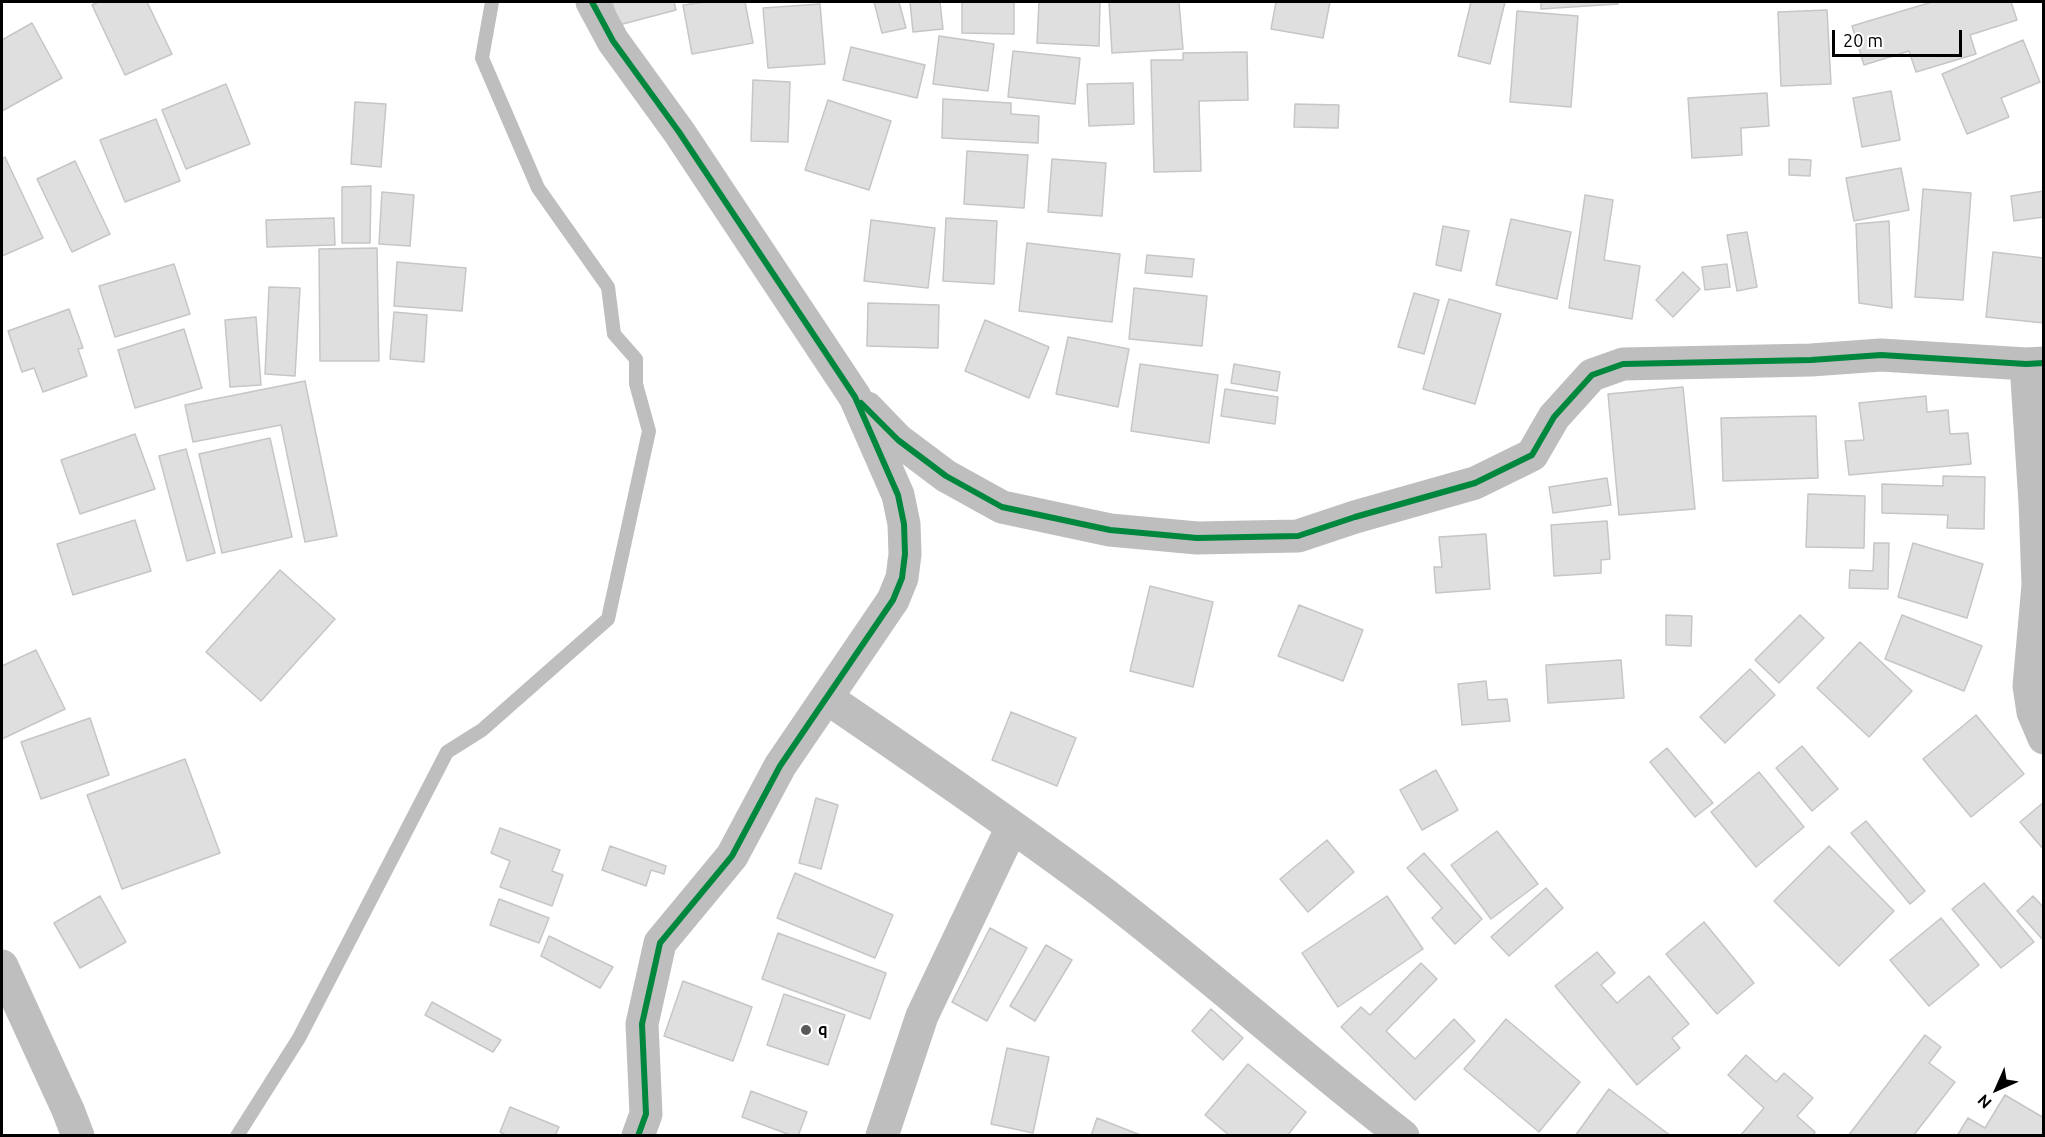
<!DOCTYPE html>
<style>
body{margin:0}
#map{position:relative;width:2045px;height:1137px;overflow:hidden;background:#fff;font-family:Ubuntu,sans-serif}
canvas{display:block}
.frame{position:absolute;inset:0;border:3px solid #000;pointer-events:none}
.north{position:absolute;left:1967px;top:1059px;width:60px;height:60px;-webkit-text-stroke:4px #fff;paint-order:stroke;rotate:225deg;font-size:16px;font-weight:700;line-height:24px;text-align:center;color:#000}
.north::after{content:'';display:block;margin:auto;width:21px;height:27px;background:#000;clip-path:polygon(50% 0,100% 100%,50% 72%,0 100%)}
.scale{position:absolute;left:1832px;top:30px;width:130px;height:27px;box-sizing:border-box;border:3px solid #000;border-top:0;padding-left:8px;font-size:18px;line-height:21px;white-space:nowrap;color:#000;-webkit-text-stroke:4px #fff;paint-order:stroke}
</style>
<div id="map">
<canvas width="2045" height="1137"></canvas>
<div class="frame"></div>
<div class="north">N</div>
<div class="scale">20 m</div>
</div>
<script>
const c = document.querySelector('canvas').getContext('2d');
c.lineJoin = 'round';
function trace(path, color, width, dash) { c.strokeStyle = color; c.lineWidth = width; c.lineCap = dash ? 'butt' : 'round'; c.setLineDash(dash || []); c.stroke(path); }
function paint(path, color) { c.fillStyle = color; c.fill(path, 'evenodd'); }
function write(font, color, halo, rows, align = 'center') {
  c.font = font + ' Ubuntu,sans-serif'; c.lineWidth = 4.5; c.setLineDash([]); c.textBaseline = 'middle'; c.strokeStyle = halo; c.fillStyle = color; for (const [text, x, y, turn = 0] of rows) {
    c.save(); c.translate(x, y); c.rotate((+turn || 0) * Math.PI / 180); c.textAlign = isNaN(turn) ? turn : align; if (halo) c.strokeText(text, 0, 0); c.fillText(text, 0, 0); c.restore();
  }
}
trace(new Path2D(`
 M237 1136 299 1038 447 752 482 730 608 619 649 431 636 384V359L614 334 608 287 538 188 482 58 492 2`), '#bebebe', 14);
const building = new Path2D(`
 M99 2H147L172 54 125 75 92 5Z
 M612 2H674L676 10 619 25Z
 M706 2H745L753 43 692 54 683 5Z
 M874 2H899L906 28 882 33Z
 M910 2H940L943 29 913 32Z
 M962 2H1014V34L962 33Z
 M1039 2H1100L1099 46 1037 43Z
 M1109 2H1179L1183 49 1112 53Z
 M1276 2H1330L1323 38 1271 29Z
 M1471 2H1505L1490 64 1458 56Z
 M1541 2H1617L1618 4 1541 9Z
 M1932 2H2011L2017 20 1970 35 1976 54 1916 72 1909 51 1864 65 1852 26Z
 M820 4 825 64 768 68 763 8Z
 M1827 10 1831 84 1781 86 1778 12Z
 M1517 11 1578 16 1571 107 1510 102Z
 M32 23 62 78 2 111V40Z
 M939 36 994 44 988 91 933 84Z
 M2023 40 2040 82 2001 98 2009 117 1967 134 1942 74Z
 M851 47 925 65 917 98 843 80Z
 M1013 51 1080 58 1075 104 1008 97Z
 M1247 52 1248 100 1199 101 1201 171 1154 172 1151 60H1183V53Z
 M753 80 790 82 788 142 751 141Z
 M1133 83 1134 124 1089 126 1087 84Z
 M226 84 250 144 186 169 162 110Z
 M1891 91 1900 140 1862 147 1853 98Z
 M1767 93 1769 126 1741 128 1742 155 1692 158 1688 98Z
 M943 99 1011 103V114L1039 116 1038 143 942 138Z
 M828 100 891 121 869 190 805 170Z
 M355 102 386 104 381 167 351 164Z
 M1295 104 1339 105 1338 128 1294 127Z
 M156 119 180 181 125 202 100 140Z
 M967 151 1028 155 1024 208 964 204Z
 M5 157 43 238 2 256V159Z
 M1052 159 1106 163 1102 216 1048 212Z
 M1789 159 1811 160 1810 176 1789 175Z
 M75 161 110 234 72 252 37 179Z
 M1901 168 1909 210 1854 221 1846 178Z
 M371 186 370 243H342V187Z
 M1923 189 1971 193 1963 300 1915 297Z
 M2044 191V217L2014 221 2011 196Z
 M382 192 414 195 410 246 379 244Z
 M1585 195 1613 200 1604 260 1640 266 1632 319 1569 308Z
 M334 218 335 245 267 247 266 220Z
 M946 218 997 221 994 284 943 281Z
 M1511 219 1571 232 1557 299 1496 285Z
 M871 220 935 228 928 288 864 281Z
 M1889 221 1892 308 1859 303 1856 224Z
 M1443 226 1469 231 1461 271 1436 265Z
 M1747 232 1757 287 1737 291 1727 235Z
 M1027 243 1120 254 1112 322 1019 311Z
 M377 248 379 361H320L319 249Z
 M1993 252 2044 258V323L1986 317Z
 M1147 255 1194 259 1192 277 1145 273Z
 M397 262 466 268 462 311 394 306Z
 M174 264 190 314 115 337 99 286Z
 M1727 264 1730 287 1705 290 1702 267Z
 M1683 272 1700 289 1673 317 1656 300Z
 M269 287 300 288 295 376 265 374Z
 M1134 288 1207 296 1202 346 1129 339Z
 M1414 293 1439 300 1424 354 1398 347Z
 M1449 299 1501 314 1475 404 1423 389Z
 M868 303 939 305 938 348 867 346Z
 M69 309 83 348 78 349 87 376 43 392 34 368 22 372 8 331Z
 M394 312 427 315 424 362 390 359Z
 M256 317 261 385 230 387 225 320Z
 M985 320 1049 347 1029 398 965 371Z
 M184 329 202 388 135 408 118 350Z
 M1068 337 1129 349 1118 407 1056 394Z
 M1140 364 1218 375 1209 443 1131 431Z
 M1234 364 1280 372 1277 391 1231 383Z
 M305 381 337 536 305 542 281 425 193 442 185 405Z
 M1683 387 1695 509 1619 515 1608 394Z
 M1225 389 1278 397 1275 424 1221 416Z
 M1926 396 1927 412 1948 410 1950 434 1968 433 1971 464 1849 475 1845 441 1864 440 1859 403Z
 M1816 416 1818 478 1723 481 1721 418Z
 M135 434 155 489 80 514 61 460Z
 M270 438 292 537 222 553 199 454Z
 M186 449 215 553 187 561 159 456Z
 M1943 476 1985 477 1984 529 1947 528 1948 515 1882 513V484L1943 486Z
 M1607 478 1611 505 1553 513 1549 487Z
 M1808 494 1865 496 1864 548 1806 547Z
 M135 520 151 571 73 595 57 544Z
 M1607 521 1610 559 1601 560V573L1554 576 1551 525Z
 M1486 534 1490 589 1436 593 1434 567H1442L1439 537Z
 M1874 543H1889L1888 589 1849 588 1850 570 1873 571Z
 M1913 543 1983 564 1967 618 1898 597Z
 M280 570 335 619 261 701 206 652Z
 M1150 586 1213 602 1193 687 1130 671Z
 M1299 605 1363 630 1343 681 1278 656Z
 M1666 615 1692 616 1691 646 1666 645Z
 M1800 615 1824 638 1779 683 1755 660Z
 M1902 615 1982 646 1964 691 1885 659Z
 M1860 642 1912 691 1869 737 1817 688Z
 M36 650 65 709 2 739V666Z
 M1621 660 1624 698 1548 703 1546 665Z
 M1750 669 1775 695 1725 743 1700 717Z
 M1486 681 1488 700 1507 699 1510 721 1462 725 1458 684Z
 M1011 712 1076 738 1057 786 992 760Z
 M1976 715 2024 774 1971 817 1923 759Z
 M90 718 109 775 41 799 21 742Z
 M1802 746 1838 789 1812 811 1776 768Z
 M1667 748 1713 803 1695 817 1650 762Z
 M185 759 220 853 122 889 87 795Z
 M1436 770 1458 810 1422 830 1400 790Z
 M1759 772 1804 827 1756 867 1711 812Z
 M816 798 838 805 821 869 799 863Z
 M2044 802V850L2020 822Z
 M1866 821 1925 891 1910 904 1851 833Z
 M500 828 560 850 552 871 563 875 552 906 500 887 510 861 491 853Z
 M1497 831 1538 884 1491 919 1451 865Z
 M1327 840 1354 872 1308 912 1280 879Z
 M610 846 666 866 664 874 651 870 646 886 602 870Z
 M1829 846 1894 911 1839 966 1774 901Z
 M1424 853 1482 919 1455 944 1432 918 1442 908 1407 868Z
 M795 873 893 915 875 958 777 918Z
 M1984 883 2034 942 2001 968 1952 909Z
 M1546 888 1563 908 1509 956 1491 937Z
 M100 896 126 942 80 968 54 923Z
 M1387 896 1423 949 1338 1007 1302 953Z
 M2033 896 2044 908V941L2017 911Z
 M499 899 549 918 539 943 490 925Z
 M1941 918 1979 965 1929 1006 1890 960Z
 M1704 922 1754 983 1717 1014 1666 954Z
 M990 928 1027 948 987 1021 952 1002Z
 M778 933 886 973 870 1019 762 979Z
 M549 936 613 967 600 988 541 956Z
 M1046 945 1072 960 1035 1021 1010 1006Z
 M1597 952 1615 973 1601 985 1617 1003 1649 976 1689 1024 1672 1038 1680 1048 1637 1085 1555 986Z
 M1421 963 1437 979 1386 1031 1415 1059 1454 1019 1475 1041 1415 1100 1341 1027 1361 1007 1370 1015Z
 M683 981 752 1007 733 1061 664 1036Z
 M784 994 845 1015 828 1065 767 1045Z
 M432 1002 501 1040 493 1052 425 1015Z
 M1211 1009 1243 1038 1223 1060 1192 1031Z
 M1506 1019 1580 1082 1539 1132 1464 1069Z
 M1925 1035 1941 1047 1929 1063 1955 1082 1913 1136H1848Z
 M1007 1048 1049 1057 1033 1133 991 1124Z
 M1746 1055 1776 1082 1784 1073 1813 1098 1797 1116 1815 1132 1813 1136H1740L1764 1108 1728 1075Z
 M1248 1064 1306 1112 1287 1136H1230L1205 1115Z
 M1609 1089 1671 1136H1575Z
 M751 1091 807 1112 798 1136H793L742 1117Z
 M2005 1095 2044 1118V1136H1957L1968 1118 1985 1128Z
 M510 1107 559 1127 555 1136H508L500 1132Z
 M1097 1118 1143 1136H1091Z`);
paint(building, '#dfdfdf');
trace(building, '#c6c6c6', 1.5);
trace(new Path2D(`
 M592 2 613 41 679 132 855 397 898 495 904 524 905 554 902 578 893 600 780 766 732 856 660 943 642 1024 646 1114 638 1136
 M2026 364 2035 503 2038 585 2029 686 2033 712 2044 738
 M867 408 898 440 946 476 1002 507 1110 530 1197 538 1298 536 1355 517 1475 483 1532 455 1554 417 1592 375 1623 364 1811 360 1881 355 2026 364 2044 363
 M827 698C918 760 1010 823 1098 889 1202 968 1299 1056 1403 1136
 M2 966 68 1110 78 1136
 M882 1136 922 1016 1012 827`), '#bebebe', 33);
trace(new Path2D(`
 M592 2 613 41 679 132 855 397 898 495 904 524 905 554 902 578 893 600 780 766 732 856 660 943 642 1024 646 1114 638 1136
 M861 403 898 440 946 476 1002 507 1110 530 1197 538 1298 536 1355 517 1475 483 1532 455 1554 417 1592 375 1623 364 1811 360 1881 355 2026 364 2044 363`), '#00873e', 6);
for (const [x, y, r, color] of [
 [806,1030,6,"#595959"]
]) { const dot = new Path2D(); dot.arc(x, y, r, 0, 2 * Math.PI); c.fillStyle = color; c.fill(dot); trace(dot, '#fff', 2); }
write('bold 16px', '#000', '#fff', [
 ["q",818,1030]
], 'left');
</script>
